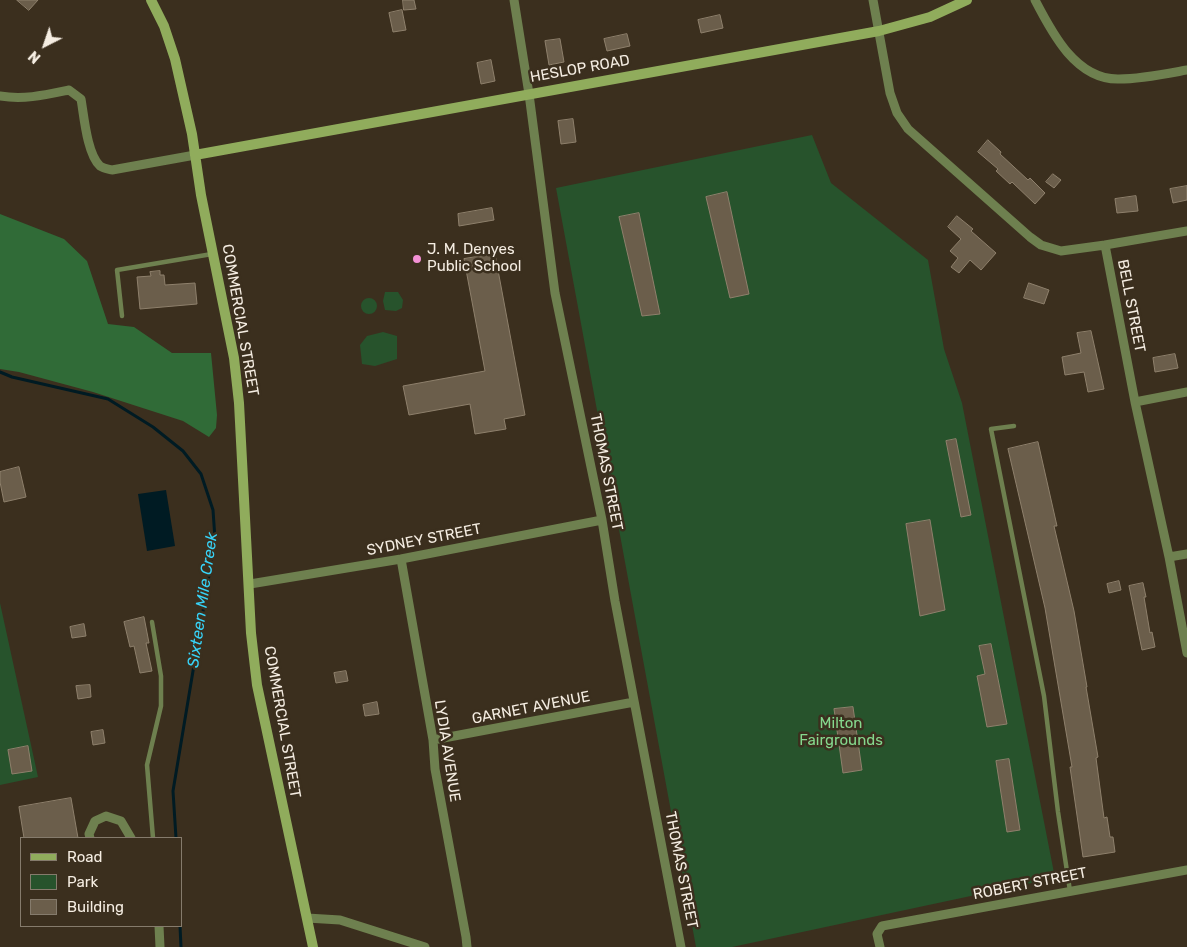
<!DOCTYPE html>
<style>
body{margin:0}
#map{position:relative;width:1187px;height:947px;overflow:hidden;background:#3b2f1e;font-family:Rubik,sans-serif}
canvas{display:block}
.legend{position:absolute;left:20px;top:837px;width:162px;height:90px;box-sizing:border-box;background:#3b2f1e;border:1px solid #857b6c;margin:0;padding:6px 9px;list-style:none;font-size:15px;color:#f5ede2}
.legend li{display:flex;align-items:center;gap:10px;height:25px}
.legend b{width:25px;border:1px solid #857b6c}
.north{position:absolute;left:20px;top:20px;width:50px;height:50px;-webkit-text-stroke:4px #3b2f1e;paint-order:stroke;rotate:221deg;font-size:14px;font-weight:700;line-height:20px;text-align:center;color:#f5ede2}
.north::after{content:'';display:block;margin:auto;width:18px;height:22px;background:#f5ede2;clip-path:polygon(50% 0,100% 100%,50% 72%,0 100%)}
</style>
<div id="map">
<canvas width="1187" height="947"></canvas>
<ul class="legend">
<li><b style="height:6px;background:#90ac5c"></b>Road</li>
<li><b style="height:14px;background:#27532c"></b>Park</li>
<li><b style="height:14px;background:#6b5e4b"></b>Building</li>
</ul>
<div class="north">N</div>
</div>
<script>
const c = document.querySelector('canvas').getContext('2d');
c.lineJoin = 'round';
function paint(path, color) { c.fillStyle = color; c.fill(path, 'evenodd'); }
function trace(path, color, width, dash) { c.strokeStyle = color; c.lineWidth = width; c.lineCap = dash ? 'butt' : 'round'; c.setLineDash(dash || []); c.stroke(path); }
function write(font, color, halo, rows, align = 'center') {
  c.font = font + ' Rubik,sans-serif'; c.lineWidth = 5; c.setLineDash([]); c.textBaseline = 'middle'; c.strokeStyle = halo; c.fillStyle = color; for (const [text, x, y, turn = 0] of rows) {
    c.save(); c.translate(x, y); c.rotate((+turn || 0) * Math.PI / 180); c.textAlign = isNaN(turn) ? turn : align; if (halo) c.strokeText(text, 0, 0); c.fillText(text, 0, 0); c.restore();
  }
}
paint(new Path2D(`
 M812 135 831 183 928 260 944 349 962 403 1055 878 732 947H696L556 188Z
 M385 292H398L403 300 402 308 396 311 385 310 383 301Z
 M361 306a8 8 0 1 1 16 0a8 8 0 1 1-16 0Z
 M383 332 397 336V359L375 366 362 364 360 345 367 336Z
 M0 603 38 777 0 785Z`), '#27532c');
paint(new Path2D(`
 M0 214 64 239 87 261 108 324 134 327 172 353H211L217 415 216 428 209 437 183 421 93 392 19 372 0 369Z`), '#306b37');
paint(new Path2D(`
 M166 490 175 546 147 551 138 494Z`), '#001b23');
trace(new Path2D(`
 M0 372 12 377 108 399 153 427 183 451 201 474 213 510 215 539 173 791 176 838
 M180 926 181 947`), '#001b23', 3);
const building = new Path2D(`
 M17 0H38L29 10Z
 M403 0H414L416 9 404 10Z
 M402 10 406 30 393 32 389 13Z
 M720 15 723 28 701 33 698 20Z
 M627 34 630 46 607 51 604 39Z
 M560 39 564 62 549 65 545 41Z
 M491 60 495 81 481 84 477 63Z
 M573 119 576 142 561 144 558 121Z
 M988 140 1001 152 1000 154 1028 180 1030 178 1045 193 1035 204 1012 182 1010 184 996 171 998 169 978 152Z
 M1053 174 1061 180 1054 188 1046 182Z
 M1187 186V200L1173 203 1170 189Z
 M727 192 749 294 730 298 706 197Z
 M1136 196 1138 211 1117 213 1115 199Z
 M492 208 494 220 459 226 458 214Z
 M639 213 660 314 642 316 619 217Z
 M957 216 973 229 971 231 996 253 981 270 970 260 959 273 951 267 958 258 950 251 961 239 948 227Z
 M495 254 525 415 504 419 506 429 475 434 470 404 409 415 403 386 485 371 464 259Z
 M160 271V275H164L165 285 195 283 197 304 140 309 137 277 151 276 150 272Z
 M1029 283 1049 290 1044 304 1024 298Z
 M1091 331 1104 389 1088 392 1084 372 1065 375 1062 357 1081 353 1077 333Z
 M1175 354 1178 368 1155 372 1153 358Z
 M956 439 971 515 961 517 946 441Z
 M1038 442 1057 526H1054L1074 611 1087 687H1086L1098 757 1096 758 1104 818 1107 817 1110 837H1113L1115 852 1083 857 1070 767H1072L1045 608 1008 449Z
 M19 467 26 497 4 502 0 482V472Z
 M930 520 945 610 920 616 906 524Z
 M1119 581 1121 590 1109 593 1107 584Z
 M1143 583 1146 597H1144L1150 633 1152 632 1155 647 1142 650 1129 586Z
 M144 617 149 643H146L152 671 140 673 134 646 130 647 124 622Z
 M84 624 86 636 72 638 70 627Z
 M991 644 1007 724 987 727 977 676 985 674 979 646Z
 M346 671 348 681 336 683 334 673Z
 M90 685 91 697 78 699 76 686Z
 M377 702 379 714 365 716 363 705Z
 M853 707 862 770 843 773 834 709Z
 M103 730 105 743 93 745 91 732Z
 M28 746 32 771 12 774 8 750Z
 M1009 759 1020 830 1007 832 996 761Z
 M71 798 78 838H24L19 807Z`);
paint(building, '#6b5e4b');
trace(building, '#8e806c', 1);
trace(new Path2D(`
 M122 316 117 270 212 254
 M1014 426 991 429 1044 696 1058 812 1070 891
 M152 622 161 676V706L147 765 153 838`), '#6e804f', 4.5);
trace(new Path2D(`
 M514 0 529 94 555 293 602 520 615 601 681 947
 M873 0 890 93 897 113 908 129 1030 237 1041 245 1061 251 1105 245 1187 231
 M1035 0C1052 33 1076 80 1119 79 1141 79 1165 74 1187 70
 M0 96C24 100 45 95 69 90L81 99C84 116 87 154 100 166 103 168 108 169 112 170L195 155
 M1105 245 1135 402 1169 557 1187 653
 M1135 402 1187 392
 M1169 557 1187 554
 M401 559 433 740 435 769 466 937 467 947
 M250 584 401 559 602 520
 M433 740 634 702
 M90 838 89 834 95 821 106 816 121 821 131 838
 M307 918 340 920 425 947
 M159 926 160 947
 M880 947 877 934 882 926 1187 870`), '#6e804f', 9);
trace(new Path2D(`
 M151 0 164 26 175 59 192 134 201 195 234 358 239 403 251 633 257 685 313 947
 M195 155 879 31 930 17 967 0`), '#90ac5c', 10);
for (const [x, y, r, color] of [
 [417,259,5,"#f391d5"]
]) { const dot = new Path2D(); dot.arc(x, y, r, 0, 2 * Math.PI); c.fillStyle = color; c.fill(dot); trace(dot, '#3b2f1e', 2); }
write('15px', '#f5ede2', '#3b2f1e', [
 ["HESLOP ROAD",580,69,-10],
 ["BELL STREET",1131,306,79],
 ["COMMERCIAL STREET",240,320,80],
 ["THOMAS STREET",606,472,79],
 ["SYDNEY STREET",424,540,-11],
 ["GARNET AVENUE",531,708,-11],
 ["COMMERCIAL STREET",282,722,80],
 ["LYDIA AVENUE",447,751,81],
 ["THOMAS STREET",681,870,79],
 ["ROBERT STREET",1030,884,-11]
]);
write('15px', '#f5ede2', '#3b2f1e', [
 ["J. M. Denyes",427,250],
 ["Public School",427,267]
], 'left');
write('15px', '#85d88d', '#3b2f1e', [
 ["Milton",841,724],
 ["Fairgrounds",841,741]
]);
write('italic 16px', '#37d3f8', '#3b2f1e', [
 ["Sixteen Mile Creek",203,600,-82]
]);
</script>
